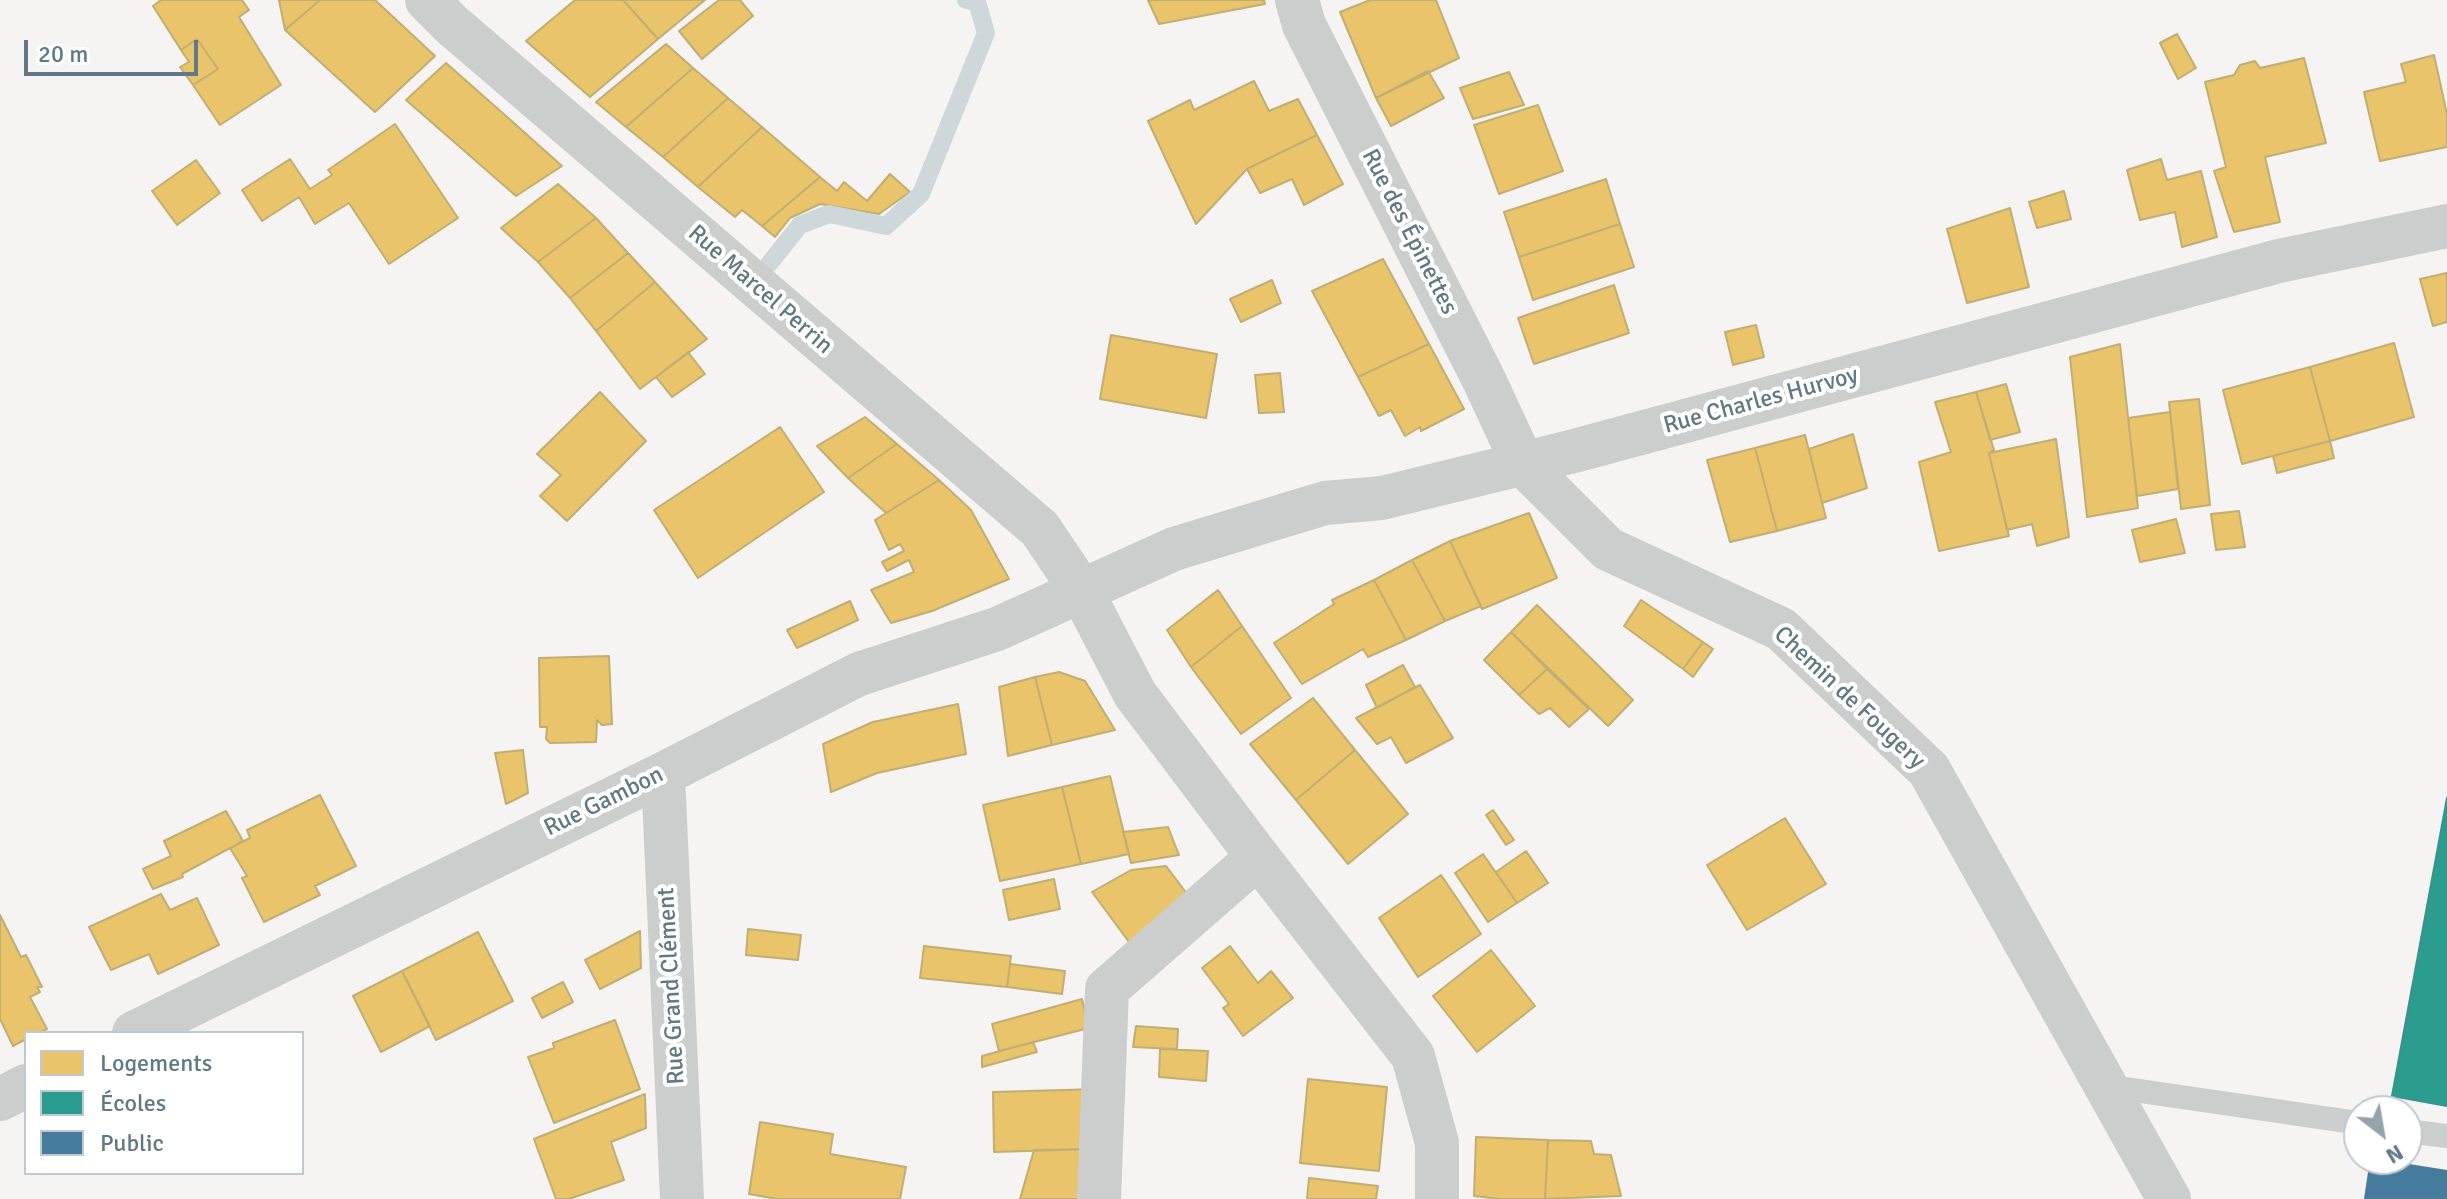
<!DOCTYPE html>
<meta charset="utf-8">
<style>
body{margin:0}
#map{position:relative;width:2447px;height:1199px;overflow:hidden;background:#f5f4f2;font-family:Signika,sans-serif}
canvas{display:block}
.legend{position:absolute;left:24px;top:1031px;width:280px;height:144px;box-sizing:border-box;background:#fff;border:2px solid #c0c9cf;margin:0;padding:10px 14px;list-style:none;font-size:24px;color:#617986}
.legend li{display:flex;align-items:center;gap:16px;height:40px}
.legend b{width:40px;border:2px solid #c0c9cf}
.north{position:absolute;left:2343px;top:1095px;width:80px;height:80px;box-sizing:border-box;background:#fff;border:2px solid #c0c9cf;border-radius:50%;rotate:149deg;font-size:22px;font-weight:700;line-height:32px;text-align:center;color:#617986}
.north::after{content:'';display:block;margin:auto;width:28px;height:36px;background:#95a4ac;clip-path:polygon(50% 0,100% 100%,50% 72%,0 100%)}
.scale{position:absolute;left:24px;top:40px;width:174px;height:36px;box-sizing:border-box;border:4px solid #617986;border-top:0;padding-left:10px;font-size:24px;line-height:28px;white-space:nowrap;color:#617986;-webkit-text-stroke:6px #fff;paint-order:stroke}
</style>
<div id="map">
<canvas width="2447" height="1199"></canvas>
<ul class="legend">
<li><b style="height:22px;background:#e9c46a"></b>Logements</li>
<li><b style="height:22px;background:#2a9d8f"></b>Écoles</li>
<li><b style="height:22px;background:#457b9d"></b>Public</li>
</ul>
<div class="north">N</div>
<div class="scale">20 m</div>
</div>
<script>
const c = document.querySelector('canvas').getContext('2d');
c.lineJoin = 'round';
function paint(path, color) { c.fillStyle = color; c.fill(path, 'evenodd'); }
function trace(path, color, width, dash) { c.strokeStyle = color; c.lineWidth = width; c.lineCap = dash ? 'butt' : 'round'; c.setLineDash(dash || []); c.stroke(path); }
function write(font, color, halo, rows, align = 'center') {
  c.font = font + ' Signika,sans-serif'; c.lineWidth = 8; c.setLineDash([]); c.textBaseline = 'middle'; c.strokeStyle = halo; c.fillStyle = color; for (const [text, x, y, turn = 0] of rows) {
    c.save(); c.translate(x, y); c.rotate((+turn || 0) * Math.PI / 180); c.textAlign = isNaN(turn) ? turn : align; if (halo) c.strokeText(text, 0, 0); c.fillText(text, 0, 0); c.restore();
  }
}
const homes = new Path2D(`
 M161 0H242L249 10 239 17 281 85 220 125 193 85 218 69 197 39 181 50 153 6Z
 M279 0H320L285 30Z
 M320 0H375L435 56 375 112 285 30Z
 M575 0H623L658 39 590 97 526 41Z
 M623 0H705L658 39Z
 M719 0H740L753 16 702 59 679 31Z
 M1148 0H1264L1265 4 1159 24Z
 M1370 0H1436L1459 58 1376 98 1340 12Z
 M2177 34 2196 68 2178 79 2160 43Z
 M197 39 218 69 193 85 180 67 189 62 181 50Z
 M666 44 693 68 626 127 596 102Z
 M2434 55 2447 114V147L2380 161 2364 92 2406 82 2401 64Z
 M2304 58 2326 143 2265 157 2280 222 2234 232 2214 171 2226 167 2205 82 2234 75 2240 65 2255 61 2260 68Z
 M446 63 506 116 562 166 516 196 406 100Z
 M693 68 728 98 663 157 626 127Z
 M1428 71 1444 98 1391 126 1376 98Z
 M1509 72 1524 105 1473 119 1460 88Z
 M1254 81 1269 111 1298 99 1317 135 1247 169 1196 224 1148 121 1190 100 1194 110Z
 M728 98 762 127 698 187 663 157Z
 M1538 105 1563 171 1499 194 1474 125Z
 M395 124 458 218 389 264 349 203 315 224 299 197 262 221 242 190 290 159 310 189 332 175 328 170Z
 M762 127 820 177 762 226 742 210 735 217 698 187Z
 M1317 135 1343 184 1304 205 1292 179 1260 193 1247 169Z
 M2161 159 2167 180 2201 171 2217 237 2182 247 2175 212 2140 220 2127 170Z
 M196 160 220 193 177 225 152 191Z
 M890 174 910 192 879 214 820 204 790 218 775 237 762 226 820 177 837 191 844 182 867 201Z
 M1606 179 1620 224 1519 257 1504 212Z
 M558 184 596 218 538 262 501 228Z
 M2064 191 2071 219 2037 228 2029 202Z
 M2010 208 2029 287 1967 303 1947 229Z
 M596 218 628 253 570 298 538 262Z
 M1620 224 1634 267 1533 300 1519 257Z
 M628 253 655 282 596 331 570 298Z
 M1383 259 1429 344 1358 377 1312 291Z
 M2447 273V322L2433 326 2420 279Z
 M1272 280 1281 303 1241 322 1230 299Z
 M655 282 707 339 640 389 596 331Z
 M1614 285 1629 333 1534 364 1518 318Z
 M1756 325 1764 357 1733 365 1725 332Z
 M1111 335 1217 354 1206 418 1100 399Z
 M2394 343 2414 417 2330 441 2310 367Z
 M1429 344 1464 409 1421 431 1420 427 1405 436 1391 410 1379 416 1358 377Z
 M2120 344 2138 508 2087 517 2070 357Z
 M688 352 705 374 672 397 656 377Z
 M2310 367 2330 441 2242 464 2223 390Z
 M1280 373 1284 412 1259 413 1255 375Z
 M2006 384 2020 432 1990 440 1976 392Z
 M600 392 646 441 567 521 540 496 561 475 537 454Z
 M1976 392 1994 450 1989 453 2009 536 1939 551 1919 462 1951 452 1935 402Z
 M2199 399 2210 505 2181 509 2169 402Z
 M2170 412 2178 489 2137 496 2128 418Z
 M865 417 897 444 848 478 817 446Z
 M780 427 824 492 698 578 654 510Z
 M1853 434 1867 488 1822 503 1809 449Z
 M1805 435 1826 518 1777 531 1755 448Z
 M2056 439 2069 537 2037 546 2032 524 2007 530 1989 453Z
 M2330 441 2334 458 2277 473 2273 456Z
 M897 444 939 480 886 513 848 478Z
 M1755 448 1777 531 1730 542 1707 460Z
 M939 480 971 510 1009 579 932 611 891 623 871 590 914 572 909 560 887 571 882 562 904 551 900 544 889 550 875 520Z
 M2239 511 2245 547 2216 550 2211 514Z
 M1529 513 1557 578 1482 609 1450 541Z
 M2176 519 2185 553 2140 562 2132 530Z
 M1450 541 1481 606 1445 621 1412 560Z
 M1412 560 1445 621 1406 640 1374 580Z
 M1374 580 1406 640 1368 657 1363 649 1302 684 1274 643 1334 604 1332 600Z
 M1218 590 1242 626 1191 667 1167 630Z
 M1641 600 1703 642 1683 669 1624 626Z
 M850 601 858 620 797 648 787 630Z
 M1537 605 1633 700 1608 726 1511 632Z
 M1242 626 1291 698 1241 734 1191 667Z
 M1511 632 1547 669 1519 695 1484 660Z
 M1703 642 1713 649 1693 677 1683 669Z
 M609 656 612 724 602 725 597 720 596 742 550 743 546 739 547 727H540L539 658Z
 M1403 665 1415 687 1377 708 1366 685Z
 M1547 669 1589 709 1569 727 1550 708 1539 714 1519 695Z
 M1059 672 1085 681 1115 730 1052 745 1035 677Z
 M1035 677 1052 745 1008 756 999 687Z
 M1420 685 1453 738 1406 763 1391 737 1377 744 1356 718Z
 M1313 698 1355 750 1296 800 1250 744Z
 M958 704 966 754 877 773 831 792 823 744 873 722Z
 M523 750 528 793 506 804 495 753Z
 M1355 750 1408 814 1348 864 1296 800Z
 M1110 776 1129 854 1081 864 1062 787Z
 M1062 787 1081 864 1000 881 983 805Z
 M320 795 356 866 315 886 320 895 264 922 242 878 247 876 230 848 250 838 247 830Z
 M1493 810 1514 840 1506 845 1486 815Z
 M226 811 243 841 182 874 183 877 153 889 143 869 171 856 164 841Z
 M1785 818 1826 884 1747 930 1707 865Z
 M1168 827 1179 855 1131 863 1123 832Z
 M1526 851 1548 883 1517 903 1496 872Z
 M1483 854 1517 903 1488 922 1455 873Z
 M1166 866 1191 899 1132 946 1092 892 1131 870Z
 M1441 875 1481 934 1418 977 1379 918Z
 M1054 879 1060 909 1009 920 1003 890Z
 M161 894 170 910 197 898 219 945 158 974 149 954 111 970 89 927Z
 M0 915 21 957 26 955 42 987H37L40 992 30 997 47 1029 39 1033H26V1039L13 1046 0 1019Z
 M748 929 801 935 798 960 746 955Z
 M640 931 641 968 600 989 585 960Z
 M478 932 513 1001 436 1040 402 971Z
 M924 946 1011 956 1007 987 920 978Z
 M1230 946 1258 983 1271 971 1293 998 1243 1036 1223 1008 1229 1004 1202 968Z
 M1491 950 1535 1006 1477 1052 1433 996Z
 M1010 964 1065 971 1062 994 1007 987Z
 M402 971 430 1026 381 1052 353 996Z
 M563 982 573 1002 542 1018 532 998Z
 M1082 999 1089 1028 999 1051 992 1024Z
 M615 1020 640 1089 554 1123 528 1057 554 1048 553 1043Z
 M1136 1026 1178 1029 1177 1049 1133 1047Z
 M1033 1042 1037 1052 982 1067V1056Z
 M1160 1049 1208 1051 1206 1081 1159 1077Z
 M1308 1079 1387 1087 1379 1171 1300 1163Z
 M1099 1089 1093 1149 994 1152 993 1092Z
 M645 1094 646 1128 611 1142 624 1180 569 1199H556L534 1139Z
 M760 1122 833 1134 830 1154 906 1167 900 1199H777L749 1194Z
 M1476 1137 1548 1140 1545 1199H1500L1474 1196Z
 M1548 1140 1591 1141 1594 1154 1611 1155 1621 1196 1545 1199Z
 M1093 1149 1087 1199H1020L1034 1150Z
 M1309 1178 1378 1186 1376 1199H1307Z`);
paint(homes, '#e9c46a');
trace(homes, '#c0ae72', 2);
const schools = new Path2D(`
 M2447 798V1106L2392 1096Z`);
paint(schools, '#2a9d8f');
trace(schools, '#3a928c', 2);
const public = new Path2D(`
 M2371 1159 2447 1171V1199H2365Z`);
paint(public, '#457b9d');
trace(public, '#4d7a96', 2);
trace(new Path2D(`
 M769 264 800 225 829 214 886 226 921 194 986 33 977 2 966 0`), '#ced7da', 18);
trace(new Path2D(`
 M2106 1086 2359 1123
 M2407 1131 2447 1136`), '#cccece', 24);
trace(new Path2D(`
 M427 0 452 25 1040 529 1081 590 1135 694 1258 857 1413 1056 1437 1143V1199
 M1297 0 1304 25 1484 380 1523 464 1608 549 1781 629 1929 770 2169 1199
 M663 774 682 1199
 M134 1033 663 774 859 674 997 629 1174 549 1325 503 1382 498 1574 451 2279 261 2447 226
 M0 1099 26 1086
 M1099 1199 1107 989 1258 857`), '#cccece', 44);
write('24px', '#617986', '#fff', [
 ["Rue des Épinettes",1409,232,63],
 ["Rue Marcel Perrin",760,290,41],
 ["Rue Charles Hurvoy",1761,401,-15],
 ["Chemin de Fougery",1849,698,43],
 ["Rue Gambon",604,802,-26],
 ["Rue Grand Clément",672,986,-93]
]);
</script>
